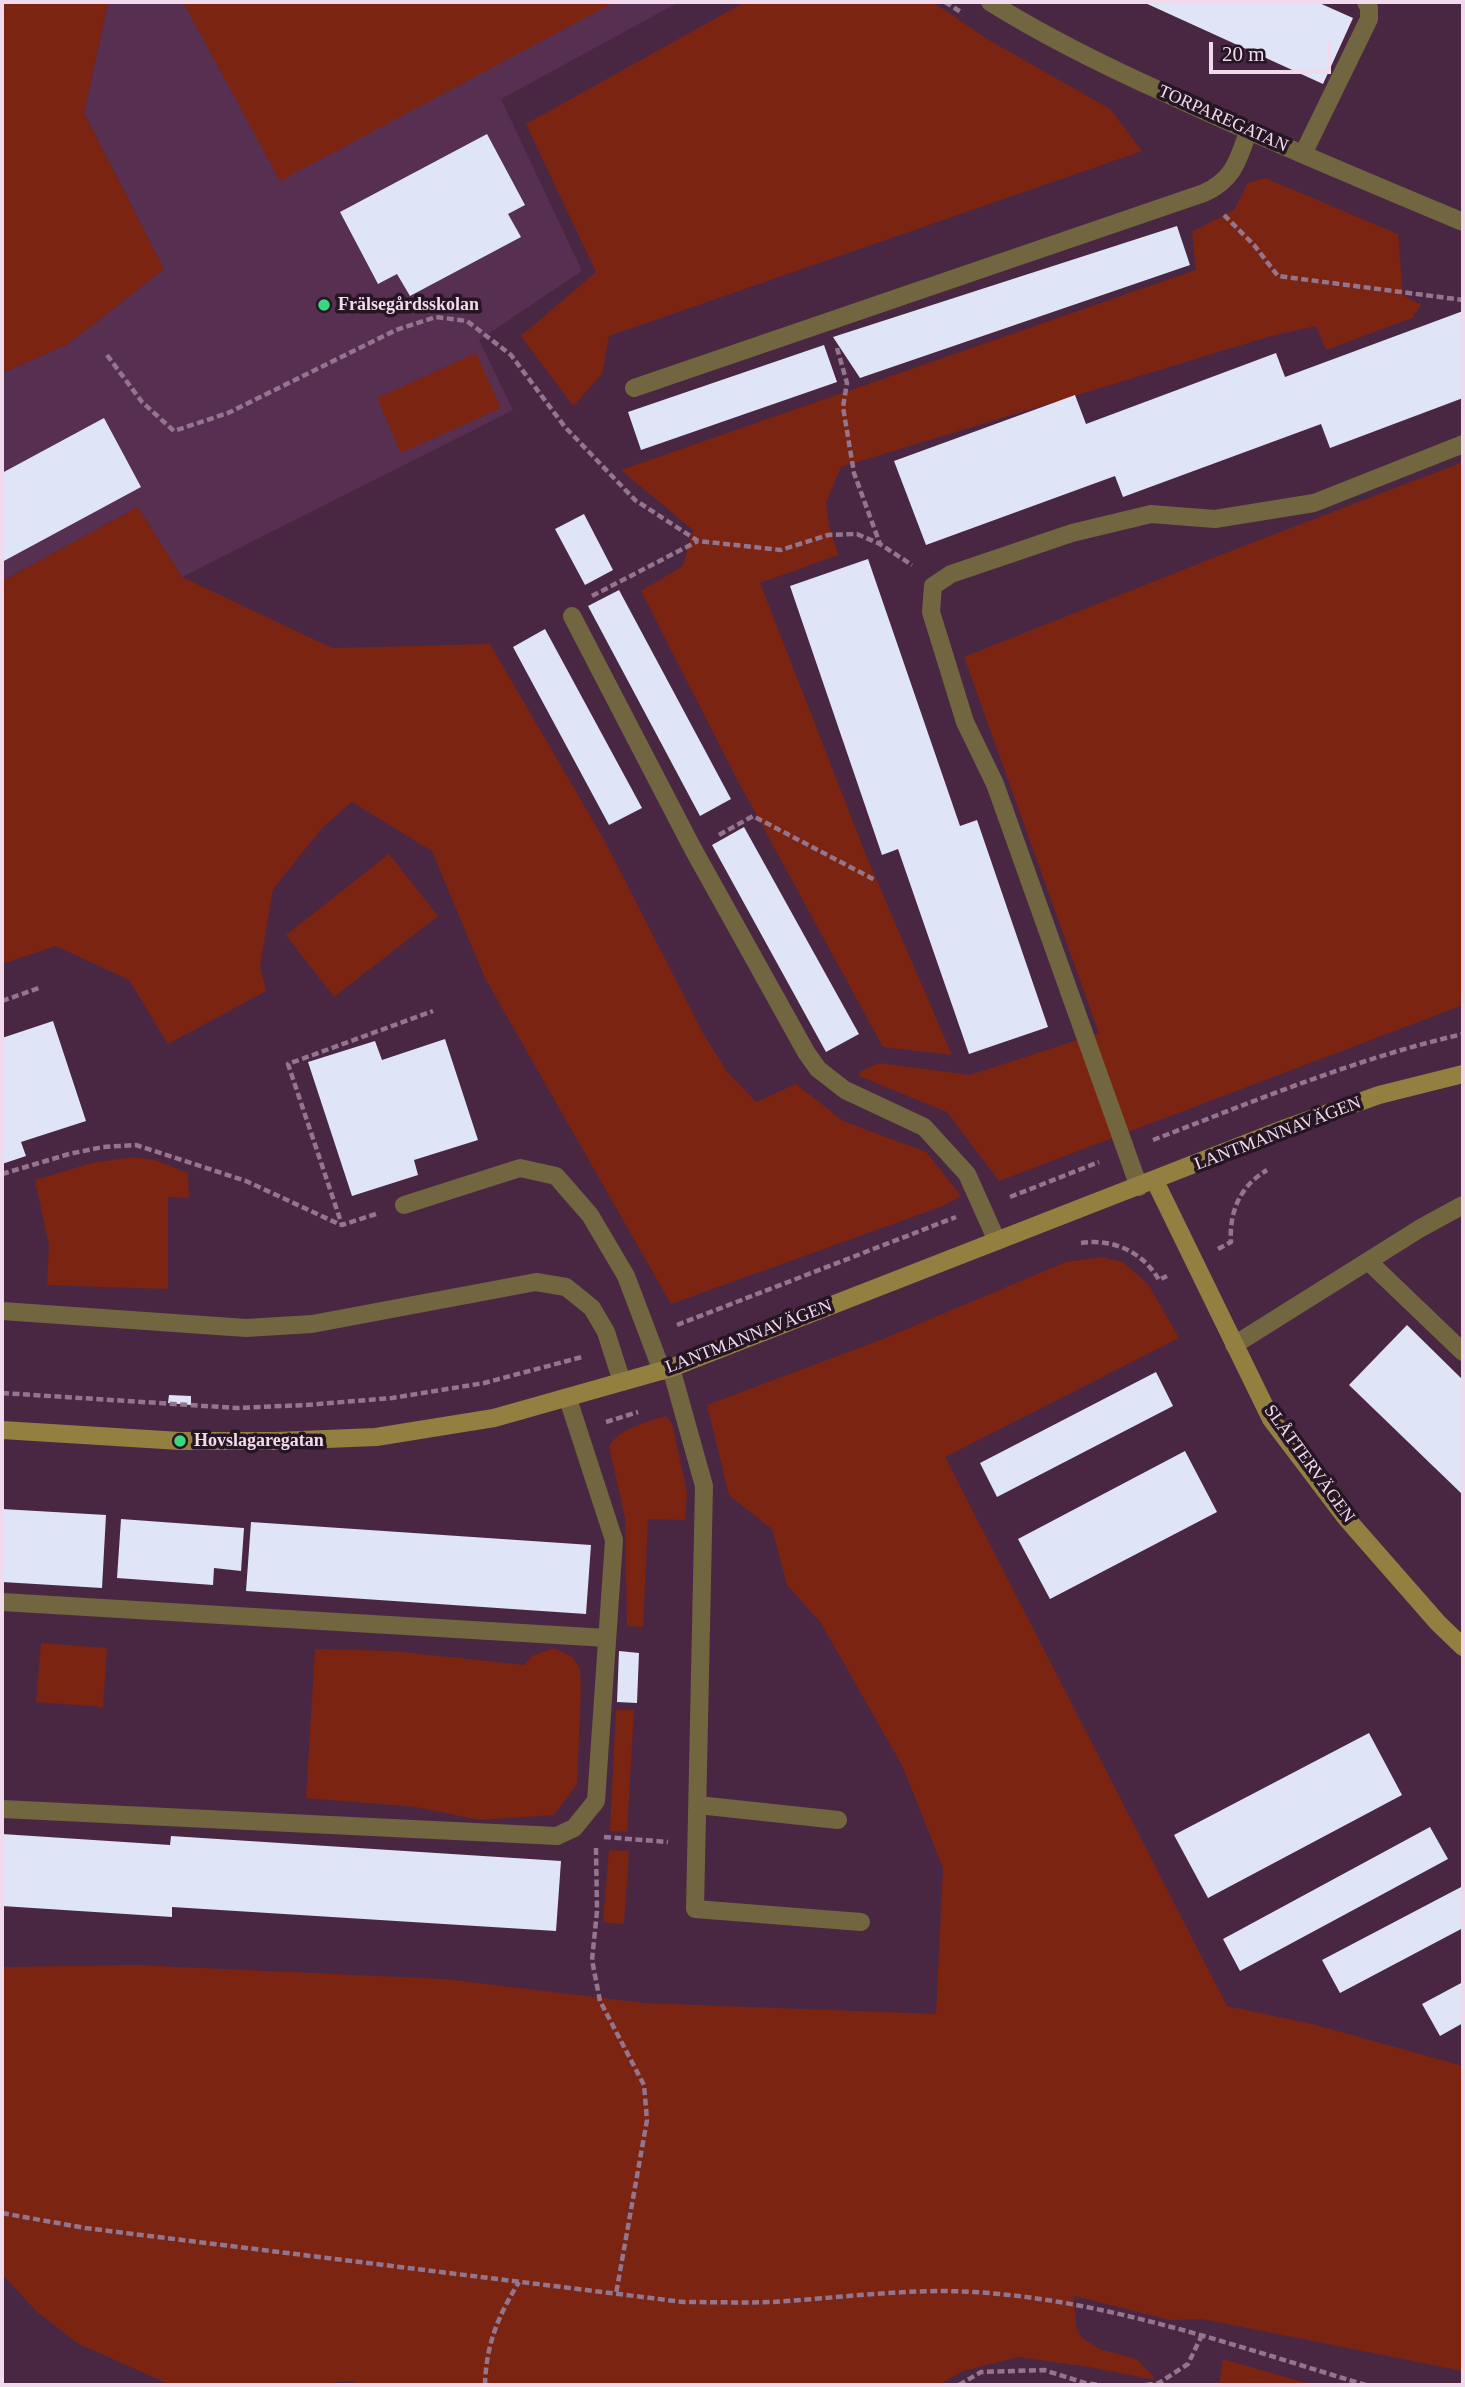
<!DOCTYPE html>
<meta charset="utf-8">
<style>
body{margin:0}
#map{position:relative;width:1465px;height:2387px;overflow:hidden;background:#492743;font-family:Georgia,serif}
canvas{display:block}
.frame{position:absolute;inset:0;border:4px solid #f0daeb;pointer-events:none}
.scale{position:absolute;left:1209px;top:42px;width:122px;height:32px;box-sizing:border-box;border:4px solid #f0daeb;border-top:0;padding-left:9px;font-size:21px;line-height:24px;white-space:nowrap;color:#f0daeb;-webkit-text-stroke:5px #261623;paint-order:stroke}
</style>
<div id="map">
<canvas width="1465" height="2387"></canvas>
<div class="frame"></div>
<div class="scale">20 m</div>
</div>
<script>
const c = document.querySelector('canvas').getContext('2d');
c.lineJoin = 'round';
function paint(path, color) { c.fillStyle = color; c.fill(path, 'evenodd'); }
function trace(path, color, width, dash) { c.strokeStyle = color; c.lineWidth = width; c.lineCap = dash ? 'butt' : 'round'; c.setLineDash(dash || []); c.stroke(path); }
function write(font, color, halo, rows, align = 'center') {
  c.font = font + ' Georgia,serif'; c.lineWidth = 7; c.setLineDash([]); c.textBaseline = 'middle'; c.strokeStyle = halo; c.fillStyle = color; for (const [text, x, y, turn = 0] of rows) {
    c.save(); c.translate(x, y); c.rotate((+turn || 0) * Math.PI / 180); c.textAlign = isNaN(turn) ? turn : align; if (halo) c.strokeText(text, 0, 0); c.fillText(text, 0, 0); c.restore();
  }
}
paint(new Path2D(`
 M108 2H679L501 99 582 271 479 340 513 410 182 577 138 507 2 581V373L68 344 164 269 84 113Z`), '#572f50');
paint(new Path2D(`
 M2 2H108L84 113 164 269 68 344 2 373Z
 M183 2H610L611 4 280 181Z
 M745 2H933L987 39 1110 109 1142 151 609 336 602 374 573 406 521 336 596 272 526 124Z
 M1265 178 1398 234 1403 295 1421 305 1412 318 1326 350 1316 326 1271 336 841 467 826 503 829 525 838 555 760 583 866 855 952 1055 883 1047 739 783 641 591 683 566 693 530 621 470 1196 270 1192 232 1234 210 1248 183Z
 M476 353 501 408 401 453 377 398Z
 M1463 462V1005L999 1181 947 1112 859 1076 861 1071 879 1063 970 1075 1099 1033 964 657 1223 554Z
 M138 507 182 577 332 648 490 644 603 838 703 1033 727 1072 756 1102 796 1084 843 1121 926 1152 961 1196 943 1206 671 1304 485 978 432 851 352 802 322 828 273 889 260 966 266 991 168 1044 129 980 56 946 2 964V581Z
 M389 854 438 916 334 997 286 935Z
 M133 1157 155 1160 188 1173 189 1198 168 1197V1289L47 1285 49 1245 35 1180 92 1163Z
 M1102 1257 1123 1262 1148 1284 1179 1338 945 1457 1227 2006 1312 2024 1463 2066V2371L1202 2319 1170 2320 1074 2296 1076 2326 1081 2337 1099 2349 1137 2359 1156 2380 1089 2367 1018 2357 963 2371 938 2385H364L349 2381 315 2385H171L79 2344 37 2312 2 2274V1967L135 1965 445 1979 644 2003 936 2014 943 1868 903 1767 821 1623 787 1585 772 1529 729 1495 707 1405 883 1339 1066 1262Z
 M666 1416 672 1423 687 1493 685 1520 648 1519 643 1627 627 1626 625 1518 609 1446C620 1428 647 1422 666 1416Z
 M41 1643 107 1648 103 1707 36 1702Z
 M554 1648 572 1657 580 1669 581 1688 577 1784 554 1815 480 1820 416 1807 306 1798 315 1649 393 1651 524 1665 532 1656Z
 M616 1710H634L627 1832 610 1831Z
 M609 1850 629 1851 624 1924 603 1922Z
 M1223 2359 1313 2385H1219Z`), '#7b2412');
paint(new Path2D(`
 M1143 2H1317L1353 18 1323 84Z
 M487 134 525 205 508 214 521 237 410 296 397 274 378 284 340 212Z
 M1177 226 1190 265 860 378 833 337Z
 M1463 311V398L1330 448 1321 424 1123 497 1115 476 926 545 894 461 1075 395 1086 424 1276 353 1285 377Z
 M824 345 837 382 641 450 628 412Z
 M104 418 141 487 2 562V473Z
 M584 514 613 570 585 585 555 529Z
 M868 559 960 826 977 820 1048 1027 969 1054 898 849 882 855 790 586Z
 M619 590 731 799 700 816 588 606Z
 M545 629 642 808 609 825 513 647Z
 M744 827 859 1034 826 1052 712 845Z
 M53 1021 86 1121 21 1142 26 1156 2 1164V1038Z
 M445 1039 478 1140 414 1160 418 1175 352 1196 308 1062 375 1041 382 1060Z
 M1407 1325 1463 1380V1495L1349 1385Z
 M1156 1372 1173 1406 997 1497 980 1463Z
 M169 1395 191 1396V1405L168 1403Z
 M1185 1451 1217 1512 1050 1599 1018 1539Z
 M2 1509 106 1515 102 1588 2 1582Z
 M121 1519 244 1528 241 1571 214 1568 213 1585 117 1578Z
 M251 1522 591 1545 586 1614 246 1591Z
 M619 1651 639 1653 637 1703 617 1702Z
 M1369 1733 1402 1795 1208 1898 1174 1835Z
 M1430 1827 1448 1859 1240 1971 1223 1939Z
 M2 1834 170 1845 171 1836 561 1861 556 1931 172 1907V1917L2 1906Z
 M1463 1886V1928L1340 1993 1322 1960Z
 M1463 1982V2023L1440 2036 1422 2004Z`), '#dfe4f6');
trace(new Path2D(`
 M945 2 961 12
 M1224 215 1254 245 1278 276 1463 300
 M837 348 847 383 843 407 854 473 880 544
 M107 355 142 402 174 431 228 413 396 330 436 317 467 321 511 355 565 427 635 500 698 541 781 550 828 535 857 534 880 544 912 565
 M592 596 698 541
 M719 835 753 816 875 880
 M2 1001 39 988
 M1153 1140C1255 1101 1357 1058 1463 1034
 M2 1174 69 1154 103 1147 136 1145 246 1181 341 1225
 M1010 1197 1099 1162
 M376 1214 342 1225 288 1064 433 1011
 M1081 1243C1113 1238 1143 1252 1159 1280L1167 1276
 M1218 1249 1231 1242C1229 1212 1240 1186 1267 1170
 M677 1325 956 1217
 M2 1393 237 1408 306 1405 392 1398 484 1383 582 1357
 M606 1422 638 1412
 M604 1837 668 1842
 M596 1848 597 1911 592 1960 600 2001 644 2085 647 2120 616 2294
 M2 2213 85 2228 683 2302C713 2302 743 2303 773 2302 838 2298 910 2288 974 2292 1108 2300 1238 2347 1366 2385
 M485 2385C486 2345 498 2316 519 2282
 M959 2385 981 2372 1044 2370 1085 2383 1101 2385
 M1146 2385 1159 2383 1188 2364 1201 2337`), '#93768d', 4.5, [7, 3.5]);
trace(new Path2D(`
 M1303 154 1369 19V8L1366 2
 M634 388 1204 193C1233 180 1238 161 1248 132
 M572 616 693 849 806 1052 818 1069 845 1090 924 1127 967 1174 997 1241
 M1139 1187 995 784 965 722 931 612 933 586 951 574 1072 533 1151 514 1215 519 1314 503 1463 444
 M404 1205 520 1168 556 1176 590 1215 626 1276 662 1371
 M1369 1262 1463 1352
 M2 1311 246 1328 312 1324 536 1282 566 1287 592 1308 606 1332 622 1382
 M1234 1345 1419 1229 1463 1205
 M671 1368 704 1486 695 1909 861 1922
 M2 1602 607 1638
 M698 1805 838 1820
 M2 1809 557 1836 574 1828 596 1801 614 1540 568 1399`), '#71663f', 18);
trace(new Path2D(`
 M990 2C1046 37 1105 66 1165 93 1263 139 1363 180 1463 222`), '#71663f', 18);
trace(new Path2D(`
 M1155 1181 1271 1419 1346 1518 1438 1623 1463 1647
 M2 1430 180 1441H276L376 1437 494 1418 671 1368 1286 1128 1379 1095 1463 1074`), '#938040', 18);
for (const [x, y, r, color] of [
 [324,305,7,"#3ad77f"],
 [180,1441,7,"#3ad77f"]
]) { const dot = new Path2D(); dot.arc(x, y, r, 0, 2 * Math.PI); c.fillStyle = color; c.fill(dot); trace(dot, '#261623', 2.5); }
write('18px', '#f0daeb', '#261623', [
 ["TORPAREGATAN",1223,119,24],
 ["LANTMANNAVÄGEN",1278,1134,-21],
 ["LANTMANNAVÄGEN",749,1337,-21],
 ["SLÅTTERVÄGEN",1309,1464,54]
]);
write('bold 18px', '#f0daeb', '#261623', [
 ["Frälsegårdsskolan",338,305],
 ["Hovslagaregatan",194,1441]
], 'left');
</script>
